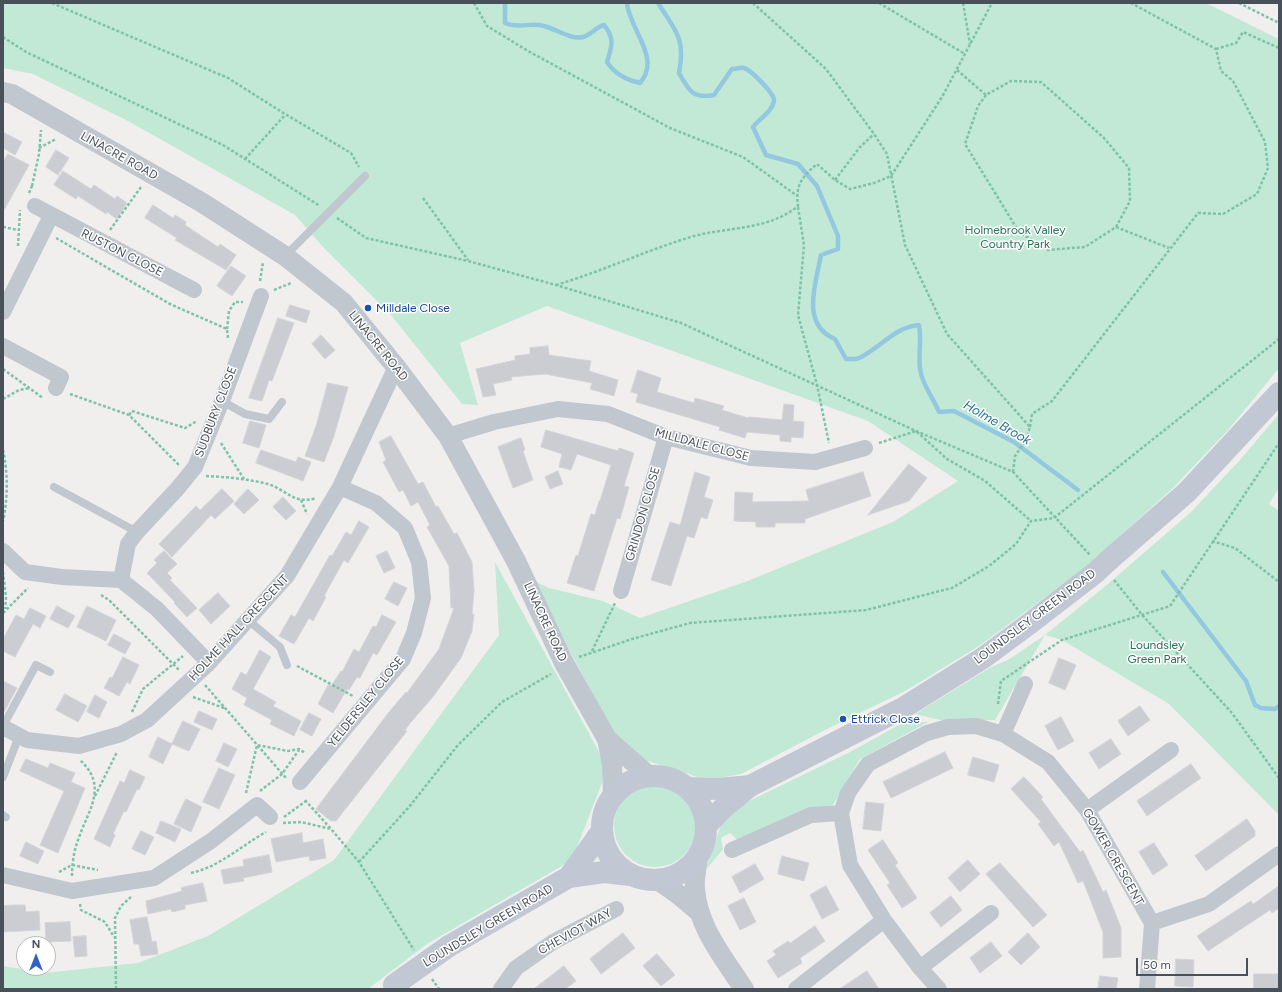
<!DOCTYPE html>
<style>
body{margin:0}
#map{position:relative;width:1282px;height:992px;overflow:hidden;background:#f1efee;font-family:Figtree,sans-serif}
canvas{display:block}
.frame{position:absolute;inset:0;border:4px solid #495059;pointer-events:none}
.north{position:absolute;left:16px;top:936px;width:40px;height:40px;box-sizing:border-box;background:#fff;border:1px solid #b6b9bd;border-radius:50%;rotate:0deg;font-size:11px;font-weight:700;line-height:16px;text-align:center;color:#495059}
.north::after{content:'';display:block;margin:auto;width:14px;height:18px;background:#2f61ca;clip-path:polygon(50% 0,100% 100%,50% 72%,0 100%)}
.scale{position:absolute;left:1136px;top:958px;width:112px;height:18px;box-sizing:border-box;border:2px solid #495059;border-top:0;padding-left:5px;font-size:12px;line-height:14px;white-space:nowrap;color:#495059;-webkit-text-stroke:3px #fff;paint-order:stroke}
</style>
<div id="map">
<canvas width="1282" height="992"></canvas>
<div class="frame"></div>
<div class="north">N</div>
<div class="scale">50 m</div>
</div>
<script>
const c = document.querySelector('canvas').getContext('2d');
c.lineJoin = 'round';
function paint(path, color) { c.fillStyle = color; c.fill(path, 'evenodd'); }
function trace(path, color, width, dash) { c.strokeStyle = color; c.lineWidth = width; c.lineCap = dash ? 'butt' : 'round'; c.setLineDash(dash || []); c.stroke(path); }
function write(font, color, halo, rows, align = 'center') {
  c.font = font + ' Figtree,sans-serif'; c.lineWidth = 3; c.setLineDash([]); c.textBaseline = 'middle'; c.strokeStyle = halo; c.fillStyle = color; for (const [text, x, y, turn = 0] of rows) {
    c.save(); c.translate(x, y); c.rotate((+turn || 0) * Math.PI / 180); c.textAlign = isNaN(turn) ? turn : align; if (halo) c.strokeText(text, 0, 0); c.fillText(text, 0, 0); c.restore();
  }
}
paint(new Path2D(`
 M3 3H1206L1279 39V368L1229 429 1172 489 1082 570 1032 607 979 646 907 690 827 729 741 774 720 778 698 777 641 759 615 736 532 580 549 588 603 601 640 618 745 582 893 522 958 481 868 421 547 306 460 343 478 405 462 404 391 315 324 248 295 215 128 121 33 74 3 68Z
 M1279 414V488L1269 504 1279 511V815L1169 704 1062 640 1045 635 995 720 944 721 915 714 991 667 1008 660 1045 635 1108 584 1191 512 1240 460Z
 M495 562 604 761 602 783 572 860 427 944 368 989H3V966L45 973 138 963 208 936 334 860 499 635Z
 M904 722H928L860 759 833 805 804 811 739 841 730 833 721 838 723 849 705 871 721 825 729 814 743 804 852 751Z
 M614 826a41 41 0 1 1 82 0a41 41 0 1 1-82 0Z`), '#c2e9d5');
trace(new Path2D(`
 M505 3V23C519 29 530 22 544 26 556 29 571 40 583 37 591 35 596 27 604 25 615 38 612 46 607 62 614 73 627 80 640 83 662 58 629 29 627 3
 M658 3C675 30 686 38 679 73 689 90 692 99 714 95L732 69C735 69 741 67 744 68 751 70 775 94 774 101 772 112 760 118 753 127L766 155 798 164 817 186 838 236V249L821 255C816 282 800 325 835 339L846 359C851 359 857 360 861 357 881 347 895 327 919 325 922 341 918 355 920 369 922 385 933 397 939 412L954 411 1014 442 1078 490
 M1163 572 1246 681 1255 705 1261 708 1275 709 1279 706`), '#94c8e1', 4.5);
const building = new Path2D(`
 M3 132 22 142 15 155 3 148Z
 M56 150 69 158 58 175 46 167Z
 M8 154 29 165 3 212V162Z
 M63 171 91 189 94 185 115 199 117 196 127 203 117 219 107 212 106 214 78 196 76 199 54 185Z
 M153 205 173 218 175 215 186 222 185 225 218 247 220 244 236 255 226 270 175 240 177 238 145 218Z
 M231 266 246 276 232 296 217 286Z
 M290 305 310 311 306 323 286 316Z
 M278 318 294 323 272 381 269 380 262 401 249 398Z
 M321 335 335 350 325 359 312 344Z
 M548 346 549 355 591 361 589 371 618 380 614 396 590 389 592 383 545 374 511 377 512 380 493 384 496 395 483 397 476 369 515 360V356L530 354V348Z
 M638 370 661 378 657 392 694 403 695 398 724 406 722 410 748 418 749 417 782 420 784 404 794 405 793 421 804 422 803 438 791 437V442L780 441V435L747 432 745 438 719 430 720 427 636 402 638 394 631 392Z
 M328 383 348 387 334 436 324 462 305 456 316 426Z
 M250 421 266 425 259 448 243 443Z
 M546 430 618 451 619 448 634 453 624 486 629 487 620 519 617 518 594 591 567 583 576 555 578 556 591 514 595 515 599 501H600L611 465 577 454 571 470 559 467 562 454 541 447Z
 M391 436 418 484 423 482 436 507 438 506 454 534 457 533 472 562 474 591 472 614H474L472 631 461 658 432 698 411 722 405 730 407 731 336 821H331L316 809 389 712 406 692 407 693 439 649 454 608H451L449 566 427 527 430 525 418 502 411 506 403 490 399 492 383 462 386 460 379 442Z
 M521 438 525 450 523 451 533 480 513 488 498 447Z
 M261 450 296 462 298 457 311 462 303 481 256 463Z
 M909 464 927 478 909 501 868 515Z
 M558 471 563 484 550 489 545 477Z
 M695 472 710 477 704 497 713 500 707 519 701 517 694 538 687 536 671 586 651 580 670 522 680 525Z
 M863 472 871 496 805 519V523H775V527H756V522L734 521 735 492 753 493 752 502 809 501 806 490Z
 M222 489 234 501 215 519 211 515 172 557 159 544 196 506 200 510Z
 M248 489 259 500 244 514 234 504Z
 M283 497 296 511 286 520 273 507Z
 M359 521 369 527 348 563 344 560 324 596 326 597 313 621 309 618 294 644 279 636 291 615 295 617 330 555 332 556 346 532 351 535Z
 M164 551 177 564 167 573 172 578 170 580 197 608 187 617 174 603 175 602 147 573 157 563 154 560Z
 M387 551 395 568 384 573 376 556Z
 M394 582 407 588 398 606 385 599Z
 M218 593 230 606 211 624 199 610Z
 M57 606 75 616 68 628 50 619Z
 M87 606 116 620 106 641 77 627Z
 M30 608 46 616 40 628 33 624 15 657 3 651V639L16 615 24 619Z
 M382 615 396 622 377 655 373 653 360 678 357 677 349 690 347 689 333 713 318 704 328 685 331 686 341 671 342 672 354 649 359 652 373 626 376 627Z
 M114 634 131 643 125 654 108 645Z
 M260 650 271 657 253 689 276 702 273 706 301 721 294 736 270 724 272 720 244 705 247 698 232 689 241 672 246 675Z
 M123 657 139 665 130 684 127 682 119 696 104 688 110 677 112 678Z
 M1059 658 1076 665 1065 690 1049 683Z
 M3 681 17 688 3 714Z
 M65 694 87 706 78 722 56 710Z
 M95 695 107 702 99 718 87 712Z
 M1140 706 1150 720 1128 736 1118 721Z
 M199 711 217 719 212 730 194 722Z
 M309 713 321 719 312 736 300 730Z
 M1061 717 1074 741 1058 750 1045 726Z
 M183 721 200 729 189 751 172 744Z
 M158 737 172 744 163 764 149 757Z
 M1111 739 1121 754 1099 769 1089 753Z
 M224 743 237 749 228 767 216 761Z
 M945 752 953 768 891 798 883 782Z
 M973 757 999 765 994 782 968 775Z
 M26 759 48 768 50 763 75 773 71 782 85 788 58 853 40 845 64 791 20 771Z
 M1191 764 1201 778 1147 816 1137 801Z
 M219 768 235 775 219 809 203 802Z
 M130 770 145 777 139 790 137 789 126 812 124 811 113 834 115 835 110 847 94 839 120 781 124 783Z
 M1024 777 1043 797 1041 799 1080 852 1083 850 1103 892 1106 890 1121 928V957L1103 958V932L1083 881 1078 883 1059 842 1054 846 1038 824 1041 822 1011 789Z
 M186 799 202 807 191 832 174 824Z
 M866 802 884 804 881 831 863 829Z
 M1247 819 1255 831V836L1206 871 1195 856Z
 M161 821 181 829 175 842 156 833Z
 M141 831 154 837 145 855 132 849Z
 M302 833 303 843 323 839 326 858 310 861 309 856 276 862 271 839Z
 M883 840 898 863 895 865 917 898 902 908 887 885 890 883 868 850Z
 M26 842 44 851 38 864 20 856Z
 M1154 843 1168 865 1153 875 1139 852Z
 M269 855 272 872 243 878 244 881 224 884 221 870 244 866 243 860Z
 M782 856 809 863 804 881 778 874Z
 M968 860 980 874 960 892 948 878Z
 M1000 863 1047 915 1033 927 986 874Z
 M755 864 764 879 740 893 732 877Z
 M203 883 207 901 185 905V909L172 912 171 909 148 914 146 901 182 891 181 888Z
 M826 886 839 910 822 919 810 895Z
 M1279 886V908L1272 913 1270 910 1208 951 1197 936 1251 901 1253 904Z
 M951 896 962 910 941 927 930 913Z
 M744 898 756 922 740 930 728 906Z
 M13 905H25L26 912 39 911 40 930 3 932V906Z
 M147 917 152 942 156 941 158 954 141 956 139 944H134L130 920Z
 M70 922 71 941 46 942 45 923Z
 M815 926 825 941 800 958 802 963 778 978 767 961 776 955 773 951 788 941 790 943Z
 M623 933 635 948 601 974 590 959Z
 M1028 933 1040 947 1021 965 1008 952Z
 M86 936 87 956 75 957 73 937Z
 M991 942 1002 956 980 973 970 958Z
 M657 954 675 975 661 986 643 966Z
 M1176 959 1194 960 1193 987 1175 986Z
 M564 966 576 981 565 989H534Z
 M867 971 879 989H840Z
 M1254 974H1279V989H1254Z
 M1100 976 1118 978 1116 989H1098Z`);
paint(building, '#cccdd2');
trace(building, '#d3d4d9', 1);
trace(new Path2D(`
 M52 3 228 78 285 114 351 153 359 167
 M474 3 487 26 528 51 670 128 743 157 796 195
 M753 3 826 69 874 134 887 154 905 245 947 334 1030 427 1026 440 1015 456 1013 472
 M879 3 965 54
 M963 3 970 44
 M1239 3 1279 23
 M3 37 26 52 223 145 320 206
 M1216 49 1236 43 1243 32 1279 48
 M957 70 986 95 1011 81 1041 82 1104 138 1129 168 1130 201 1116 227 1085 247 1048 250 1019 232 965 144 978 106 986 95
 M39 148 56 139
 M245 159 285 115
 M835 180 860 147 874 134
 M32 186 39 154 41 130
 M29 193 32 186
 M423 198 468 260
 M798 207 804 245 798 315 817 385 829 443
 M337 218 366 238 468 261 556 285 681 323 916 431 1013 472 1090 555
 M3 227 18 230
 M1116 227 1169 248
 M110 230 141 187
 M56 238 170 304 227 329 228 338
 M18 246 20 210
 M260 281 263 262
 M556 285C603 271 647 250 694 236 729 227 769 230 798 206 795 185 802 177 817 164L835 180 850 189 874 183 891 176 942 97 992 3
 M274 290 291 283
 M227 329 229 311 235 302H243
 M3 369 43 398
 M70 394 129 415 179 465
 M3 399 19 390 30 388
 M129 415 132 411 185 428 197 421
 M1030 427 1032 414 1052 401 1198 213 1223 214 1257 194 1268 168 1265 142 1233 81 1221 71 1216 49 1131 3
 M221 443 244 479
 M879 443 916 431 947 459 985 481 1031 521
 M3 450C8 472 8 499 3 521
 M206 476C227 477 248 479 268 484 287 490 294 505 316 498
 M301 500 307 514
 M1212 541 1235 548 1279 582
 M3 572 6 597 5 609
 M1114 580 1143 616 1232 713 1279 778
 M101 595 109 600 179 670
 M3 613 28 588
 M592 651 615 603
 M579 657 632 639 690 623 866 610 952 588 989 566 1016 544 1031 521 1054 518 1279 339
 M297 666 353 696
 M205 685 286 778
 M193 697 224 708
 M998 704 1001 681 1062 640 1170 606 1279 443
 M132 712 143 689 183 656
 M260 791 282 774 299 750
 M246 793 257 745 288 751 299 749 305 753
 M95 796 117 752
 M305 800 331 829
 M284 817 306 801
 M283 823 301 822 331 829 359 862 414 950
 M359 862 409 807 458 745 502 702 551 674
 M59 872 72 865 98 870
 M191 873C219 867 241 846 266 832
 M72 876C72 864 74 851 78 840 88 810 109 787 80 760
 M80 904 81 910 105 922 114 937
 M432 979 439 989
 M116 989 115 918 121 906 131 897`), '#7ec3a9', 2.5, [3, 2]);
trace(new Path2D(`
 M285 256 365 176
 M222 401 245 414 269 419 282 402
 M54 487 137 532
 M248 620 280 647 287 665
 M3 726 36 665 50 672
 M3 777 19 736
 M3 815 6 817`), '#c1c7cf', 8);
trace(new Path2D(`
 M35 206 194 290
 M3 312 51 216
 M3 346 61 377 56 388
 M448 436 494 422 558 409 608 414 666 437 751 458 815 462 865 448
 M3 551 25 572 62 577 121 580 157 609 209 663
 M121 580 128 544 137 532 178 488 195 467 222 401 261 296
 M621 591 666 437
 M3 727 27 740 79 746 121 734 147 720 209 663 287 576 340 487 396 367
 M1003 734 1025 684
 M300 782 403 659 414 633 423 598 419 562 405 528 376 503 340 487
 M1087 810 1171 750
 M732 850 811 815 841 813
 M3 875 72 891 154 878 211 841 257 805 270 817
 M1152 923 1209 904 1279 854
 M920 968 991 913
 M501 989 516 968 553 942 616 909
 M796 989 884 920
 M939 989 920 968 884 920 850 865 841 813 848 793 868 764 927 733 948 727 976 726 1003 734 1048 762 1087 810 1152 923 1147 989`), '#c1c7cf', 16);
trace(new Path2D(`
 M3 92 12 94 201 202 285 256 344 303 396 367 448 436 516 561 564 663 607 739 649 776
 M607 739 612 764 613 796
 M698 857C697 867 694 878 695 888 697 926 724 958 744 989
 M658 880 679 895 698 911`), '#c1c7cf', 20);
trace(new Path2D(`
 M1109 560 1187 492 1279 393
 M602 828a52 52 0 1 1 104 0a52 52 0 1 1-104 0Z
 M687 788 719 789 750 786
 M706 826 723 808 750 786 903 708 983 658 1029 624 1095 573
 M569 877 602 831
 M449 946 569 877 604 872 630 875`), '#c1c8d3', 22);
trace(new Path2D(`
 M1095 573 1109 560
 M394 985 449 946`), '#c1c8d3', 22);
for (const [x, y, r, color] of [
 [368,308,4,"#1a4fb4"],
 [843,719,4,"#1a4fb4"]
]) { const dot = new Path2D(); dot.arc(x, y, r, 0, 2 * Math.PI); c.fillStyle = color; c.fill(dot); trace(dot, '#fff', 1.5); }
write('12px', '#495059', '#fff', [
 ["LINACRE ROAD",119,156,29],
 ["RUSTON CLOSE",122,253,27],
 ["LINACRE ROAD",378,346,51],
 ["SUDBURY CLOSE",216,412,-69],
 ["MILLDALE CLOSE",702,445,15],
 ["GRINDON CLOSE",643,514,-74],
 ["LOUNDSLEY GREEN ROAD",1035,617,-37],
 ["LINACRE ROAD",545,622,65],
 ["HOLME HALL CRESCENT",239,628,-47],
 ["YELDERSLEY CLOSE",366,702,-51],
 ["GOWER CRESCENT",1113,857,60],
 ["LOUNDSLEY GREEN ROAD",488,926,-31],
 ["CHEVIOT WAY",575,932,-29]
]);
write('12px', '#227253', '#fff', [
 ["Holmebrook Valley",1015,230],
 ["Country Park",1015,244],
 ["Loundsley",1157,645],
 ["Green Park",1157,659]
]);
write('12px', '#164399', '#fff', [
 ["Milldale Close",376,308],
 ["Ettrick Close",851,719]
], 'left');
write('italic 13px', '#1d7098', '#fff', [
 ["Holme Brook",997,423,30]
]);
</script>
